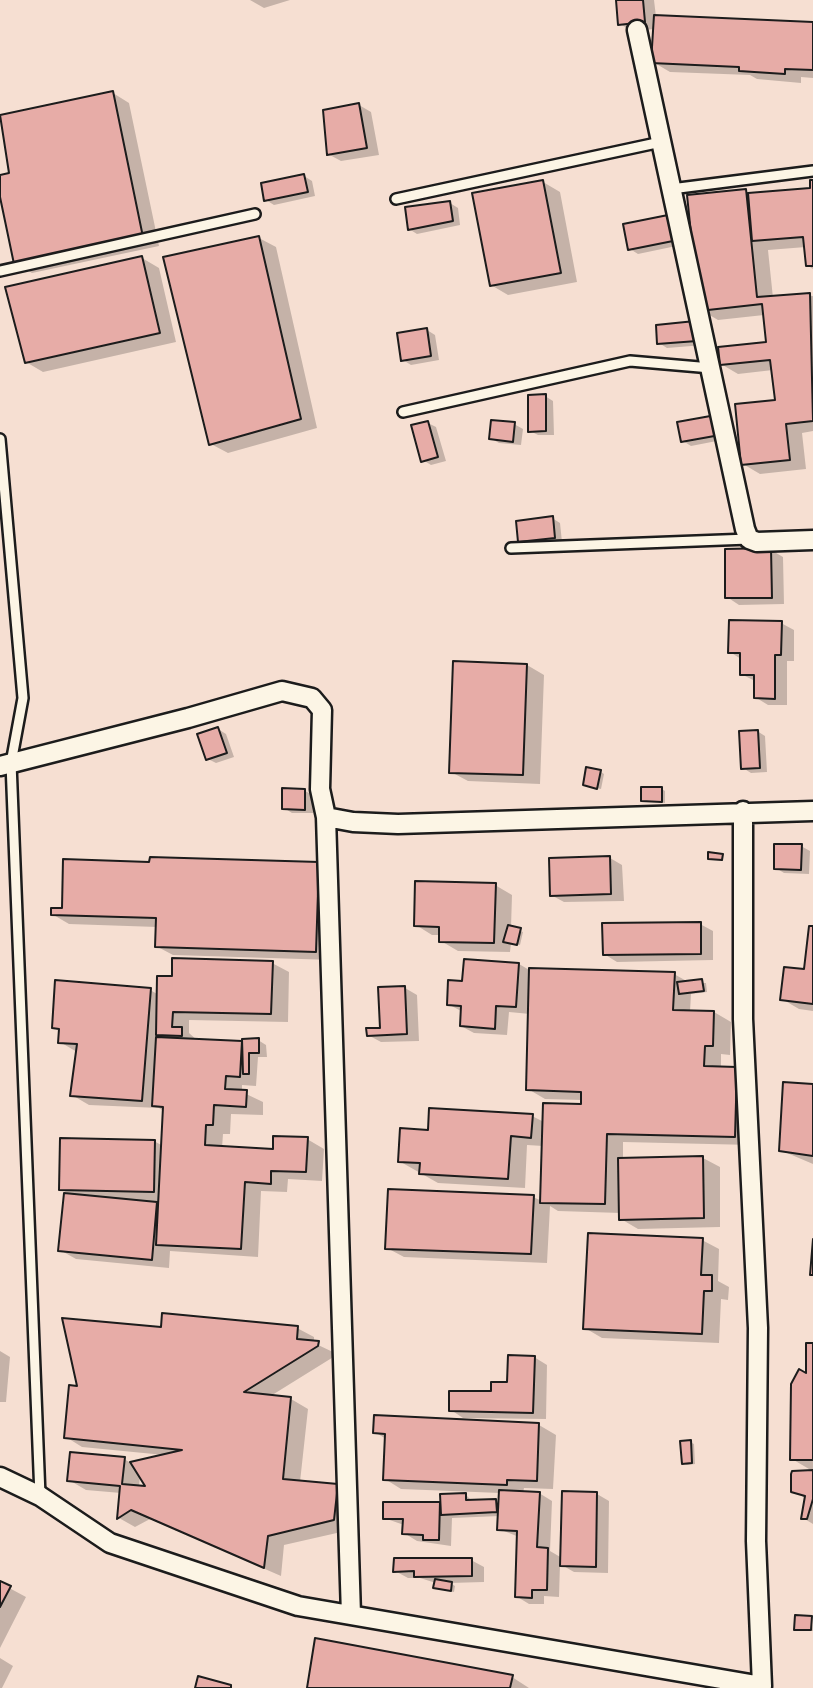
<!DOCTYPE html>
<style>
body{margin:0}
canvas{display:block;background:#f6dfd2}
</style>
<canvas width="813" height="1688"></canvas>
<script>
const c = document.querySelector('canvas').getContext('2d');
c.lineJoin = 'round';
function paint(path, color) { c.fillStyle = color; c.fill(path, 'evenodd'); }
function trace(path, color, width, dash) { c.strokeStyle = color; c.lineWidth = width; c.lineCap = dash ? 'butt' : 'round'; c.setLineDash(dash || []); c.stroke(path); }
paint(new Path2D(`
 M250 0H290L264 8Z
 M618 0H654L656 17 813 23V78L801 77V83L757 79 750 75 670 72 653 62 655 29 632 31 620 24Z
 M113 93 129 103 159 246 32 273 15 263 0 188V177L11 175 0 117Z
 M359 105 371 112 379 155 341 161 328 154Z
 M304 176 312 181 315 196 274 205 266 200Z
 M813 181V269L807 265 806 247 768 250 773 298 813 296V431L802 433 806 469 760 474 743 464 777 401 773 370 738 374 721 364 768 344 764 315 718 320 701 310 746 191 753 195 812 190Z
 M543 182 560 192 577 282 508 295 491 285Z
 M450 203 458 208 460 225 417 234 409 229Z
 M668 217 676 222 681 245 638 254 630 249Z
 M259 238 276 247 317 428 228 453 211 444Z
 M142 258 159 268 176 342 43 372 26 362Z
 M695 323 704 345 667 348 659 343Z
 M427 330 435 335 439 360 411 365 403 360Z
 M545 396 553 401 554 435H538L530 431Z
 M428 423 436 427 446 461 431 465 423 460Z
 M679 423 727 439 691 446 683 441Z
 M514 424 523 429 521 445 499 443 490 438Z
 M552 518 560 523 562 542 528 546 520 541Z
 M771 550 783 557 784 604 739 605 727 597Z
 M781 623 794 630V661H787V705H768L755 697V681L741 674V659L730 652Z
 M527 665 544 675 540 784 468 781 451 772Z
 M218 729 226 734 234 757 216 763 208 759Z
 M757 731 765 736 767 772 751 773 743 768Z
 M601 772 604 774 601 789 584 785Z
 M662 789 665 791V803L643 800Z
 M305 791 313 795V813H292L284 808Z
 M801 846 810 851 809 874 784 873 776 868Z
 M610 858 622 865 624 901 564 902 551 895Z
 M319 864 333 960 173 955 156 946 157 927 69 924 52 914Z
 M495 885 512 895 511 928 523 932 520 945 511 943 510 952 458 951 441 941V935H432L416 925Z
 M700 924 713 931V960L617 962 604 954Z
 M813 928V1011L799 1009 782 999 805 971Z
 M272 963 289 972 288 1022 189 1020V1033L198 1041 244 1044 258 1040 266 1045 267 1057H258L256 1086 242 1085V1092L263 1102V1115L231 1114 230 1134H223L222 1148 274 1151 307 1139 324 1149 322 1181 288 1179 287 1192 261 1191 258 1257 170 1251 169 1268 76 1259 60 1250 72 1196 61 1189 154 1141 163 1146 165 1112 159 1108 89 1105 72 1095 77 1052 60 1042 61 1031 53 1027 150 990 159 995 173 978Z
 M519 964 531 971 674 974 690 983H706L707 992 691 994 690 1012H714L731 1022 730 1055 721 1054V1069H737L752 1145 623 1142V1159L703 1158 720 1167V1227L638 1229 621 1219V1213L558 1211 550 1206 547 1263 404 1257 387 1248 533 1197 542 1201 543 1146 527 1145 525 1188 438 1183 399 1161 429 1132 532 1116 544 1122 582 1106V1100L545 1099 528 1089 530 1014 509 1012 507 1035 474 1033 461 1026V1011L448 1004 463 983Z
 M405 988 417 995 419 1041 381 1042 368 1035 382 1029Z
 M813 1086V1164L780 1150Z
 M702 1240 719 1249 718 1281 729 1287 728 1300 721 1299 719 1343 602 1338 585 1328Z
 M297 1328 314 1337V1343L335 1353V1356L269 1397 291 1399 308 1409 300 1482 337 1486 354 1495 350 1530 284 1545 281 1576 150 1519 135 1527 119 1518 121 1493 86 1490 69 1480 124 1459 131 1463 164 1455 82 1447 66 1437 80 1388 162 1329ZM140 1475 148 1488 139 1487Z
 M813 1344V1469H809L792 1459Z
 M0 1351 10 1357 6 1402H0Z
 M534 1357 547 1365 546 1419 463 1418 451 1410 509 1384Z
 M539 1425 556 1435 553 1489 524 1488 523 1493H539L552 1501 550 1551 562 1558 597 1494 609 1501 608 1573 574 1572 560 1564 559 1597 544 1596V1604H529L516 1596 519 1537 499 1529 500 1516 452 1518 451 1546 417 1541 404 1533V1525L384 1518 439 1504 443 1506 465 1494 473 1502 500 1503V1493L401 1489 385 1479 386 1439 375 1432Z
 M690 1442 694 1444 695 1464 687 1465 683 1463Z
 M813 1473V1524L803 1518 807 1499 793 1491Z
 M471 1560 484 1567V1582L450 1583 455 1586 454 1592 438 1589 436 1583 420 1578H408L395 1571Z
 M0 1583 26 1597 0 1648Z
 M811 1617 813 1631 796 1629Z
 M0 1658 13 1666 2 1688H0Z
 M512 1677 529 1688H308Z`), '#0003');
const building = new Path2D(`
 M616 0H643L645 22 618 25Z
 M654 15 813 22V70L785 69V74L739 71V67L651 63Z
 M113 91 143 237 14 264 0 197V175L9 173 0 115Z
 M359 103 367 148 327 155 323 110Z
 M304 174 308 192 264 201 261 183Z
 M543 180 561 273 490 286 472 193Z
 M810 180H813V266H806L803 237 752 241 748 193 810 188Z
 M746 189 757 297 810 293 813 421 786 424 790 460 741 465 735 404 775 400 770 360 720 365 718 347 766 342 762 304 699 311 687 195Z
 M450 201 453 221 408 230 405 207Z
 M668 215 673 241 628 250 623 224Z
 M259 236 301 419 209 445 163 257Z
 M142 256 160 333 25 363 5 287Z
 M695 321 697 341 657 344 656 325Z
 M427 328 431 356 401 361 397 333Z
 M546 394V431L528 432V395Z
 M716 415 720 435 681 442 677 422Z
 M491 420 515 422 513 442 489 439Z
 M428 421 438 457 421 462 411 425Z
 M553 516 555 538 518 542 516 521Z
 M771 548 772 598H725V549Z
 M729 620 782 621 781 655H775V699L754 698V675H740V653H728Z
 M453 661 527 664 523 775 449 773Z
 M218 727 227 753 206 760 197 734Z
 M758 730 760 768 741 769 739 731Z
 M586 767 601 770 597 789 583 785Z
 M641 787H662V802L641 801Z
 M282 788 305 789V810L282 809Z
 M774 844H802L801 870 774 869Z
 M708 852 723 854 722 860 708 859Z
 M610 856 611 894 550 896 549 858Z
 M150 857 319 862 316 952 155 947 156 918 51 915V908H62L63 859 149 862Z
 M415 881 496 883 494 943 439 942V927L414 926Z
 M701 922V954L603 955 602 923Z
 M508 925 521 928 517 945 503 942Z
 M809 926H813V1004L780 1000 784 967 804 969Z
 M172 958 273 961 271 1014 173 1012 172 1027H182V1036L156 1035 157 976H172Z
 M464 959 519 963 516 1007 496 1006 495 1029 460 1026 461 1006 447 1005 448 980 462 981Z
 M529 968 675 972 673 1010 714 1011 713 1046H705L704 1066 737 1067 735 1137 607 1134 605 1204 540 1203 543 1103 581 1104V1092L526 1090Z
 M702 979 704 991 679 994 677 982Z
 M55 980 151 988 142 1101 70 1096 77 1044 58 1043 59 1029 52 1028Z
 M405 986 407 1034 367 1036 366 1028H380L378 987Z
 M156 1037 242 1041 240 1077 226 1076 225 1089 247 1090 246 1107 214 1105 213 1125H206L205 1145 273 1149V1136L308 1137 306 1172 271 1171V1184L245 1182 241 1249 156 1245 163 1107 152 1106Z
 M259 1038V1053H249V1074H243L242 1039Z
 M783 1082 813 1084V1156L779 1151Z
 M429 1108 533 1114 531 1138 511 1136 508 1179 419 1174 420 1163 398 1162 400 1128 428 1130Z
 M60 1138 155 1140 154 1192 59 1190Z
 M703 1156 704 1218 619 1220 618 1158Z
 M388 1189 534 1195 531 1254 385 1249Z
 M64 1193 157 1202 152 1260 58 1251Z
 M588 1233 703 1238 701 1275H712V1291H704L702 1334 583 1329Z
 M813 1239V1275H810Z
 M162 1313 298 1326 297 1339 319 1341 318 1346 244 1392 291 1397 283 1479 338 1484 334 1520 268 1536 264 1568 131 1510 117 1519 120 1486 67 1481 70 1452 125 1457 122 1484 145 1486 130 1462 182 1450 64 1438 69 1385 77 1386 62 1318 161 1327Z
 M806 1343H813V1460H790L791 1384 799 1369 806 1373Z
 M508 1355 535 1356 533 1413 449 1411V1391H491V1382H507Z
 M374 1415 539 1423 537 1481 507 1480V1485L383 1480 385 1434 373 1433Z
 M691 1440 692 1463 682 1464 680 1441Z
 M813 1470V1499L807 1519H801L805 1496 791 1492V1474L792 1471Z
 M499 1490 540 1492 537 1547 548 1548 547 1590H532V1598L515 1597 517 1531 497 1530Z
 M562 1491 597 1492 596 1567 560 1566Z
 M466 1493V1500L496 1499 497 1512 441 1515 440 1494Z
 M383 1502H440L439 1540H423V1535L402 1534 403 1519H383Z
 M394 1558H472V1576L414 1577V1571L393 1572Z
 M435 1579 452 1582 451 1591 433 1588Z
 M0 1581 11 1586 0 1607Z
 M795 1615 812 1616 811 1630H794Z
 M315 1638 513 1675 510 1688H307Z
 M198 1676 231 1685V1688H195Z`);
paint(building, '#e7aca7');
trace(building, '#1c1c1c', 2);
const lane = new Path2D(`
 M671 189 813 171
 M396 199 661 142
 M0 271 255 214
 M403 412 630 361 711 368
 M0 439 23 698 11 763 40 1496
 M511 548 749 539`);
const street = new Path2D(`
 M637 30 745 529 749 539 757 542 813 540
 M0 766 188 718 282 691 312 698 322 710 320 789 326 817 353 822 398 824 813 811
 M326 817 351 1615
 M0 1477 40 1496 110 1543 298 1606 762 1686 756 1541 758 1328 743 1019V811`);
trace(lane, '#1c1c1c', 14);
trace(street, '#1c1c1c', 23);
trace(lane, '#fcf5e5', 9);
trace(street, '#fcf5e5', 18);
</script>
